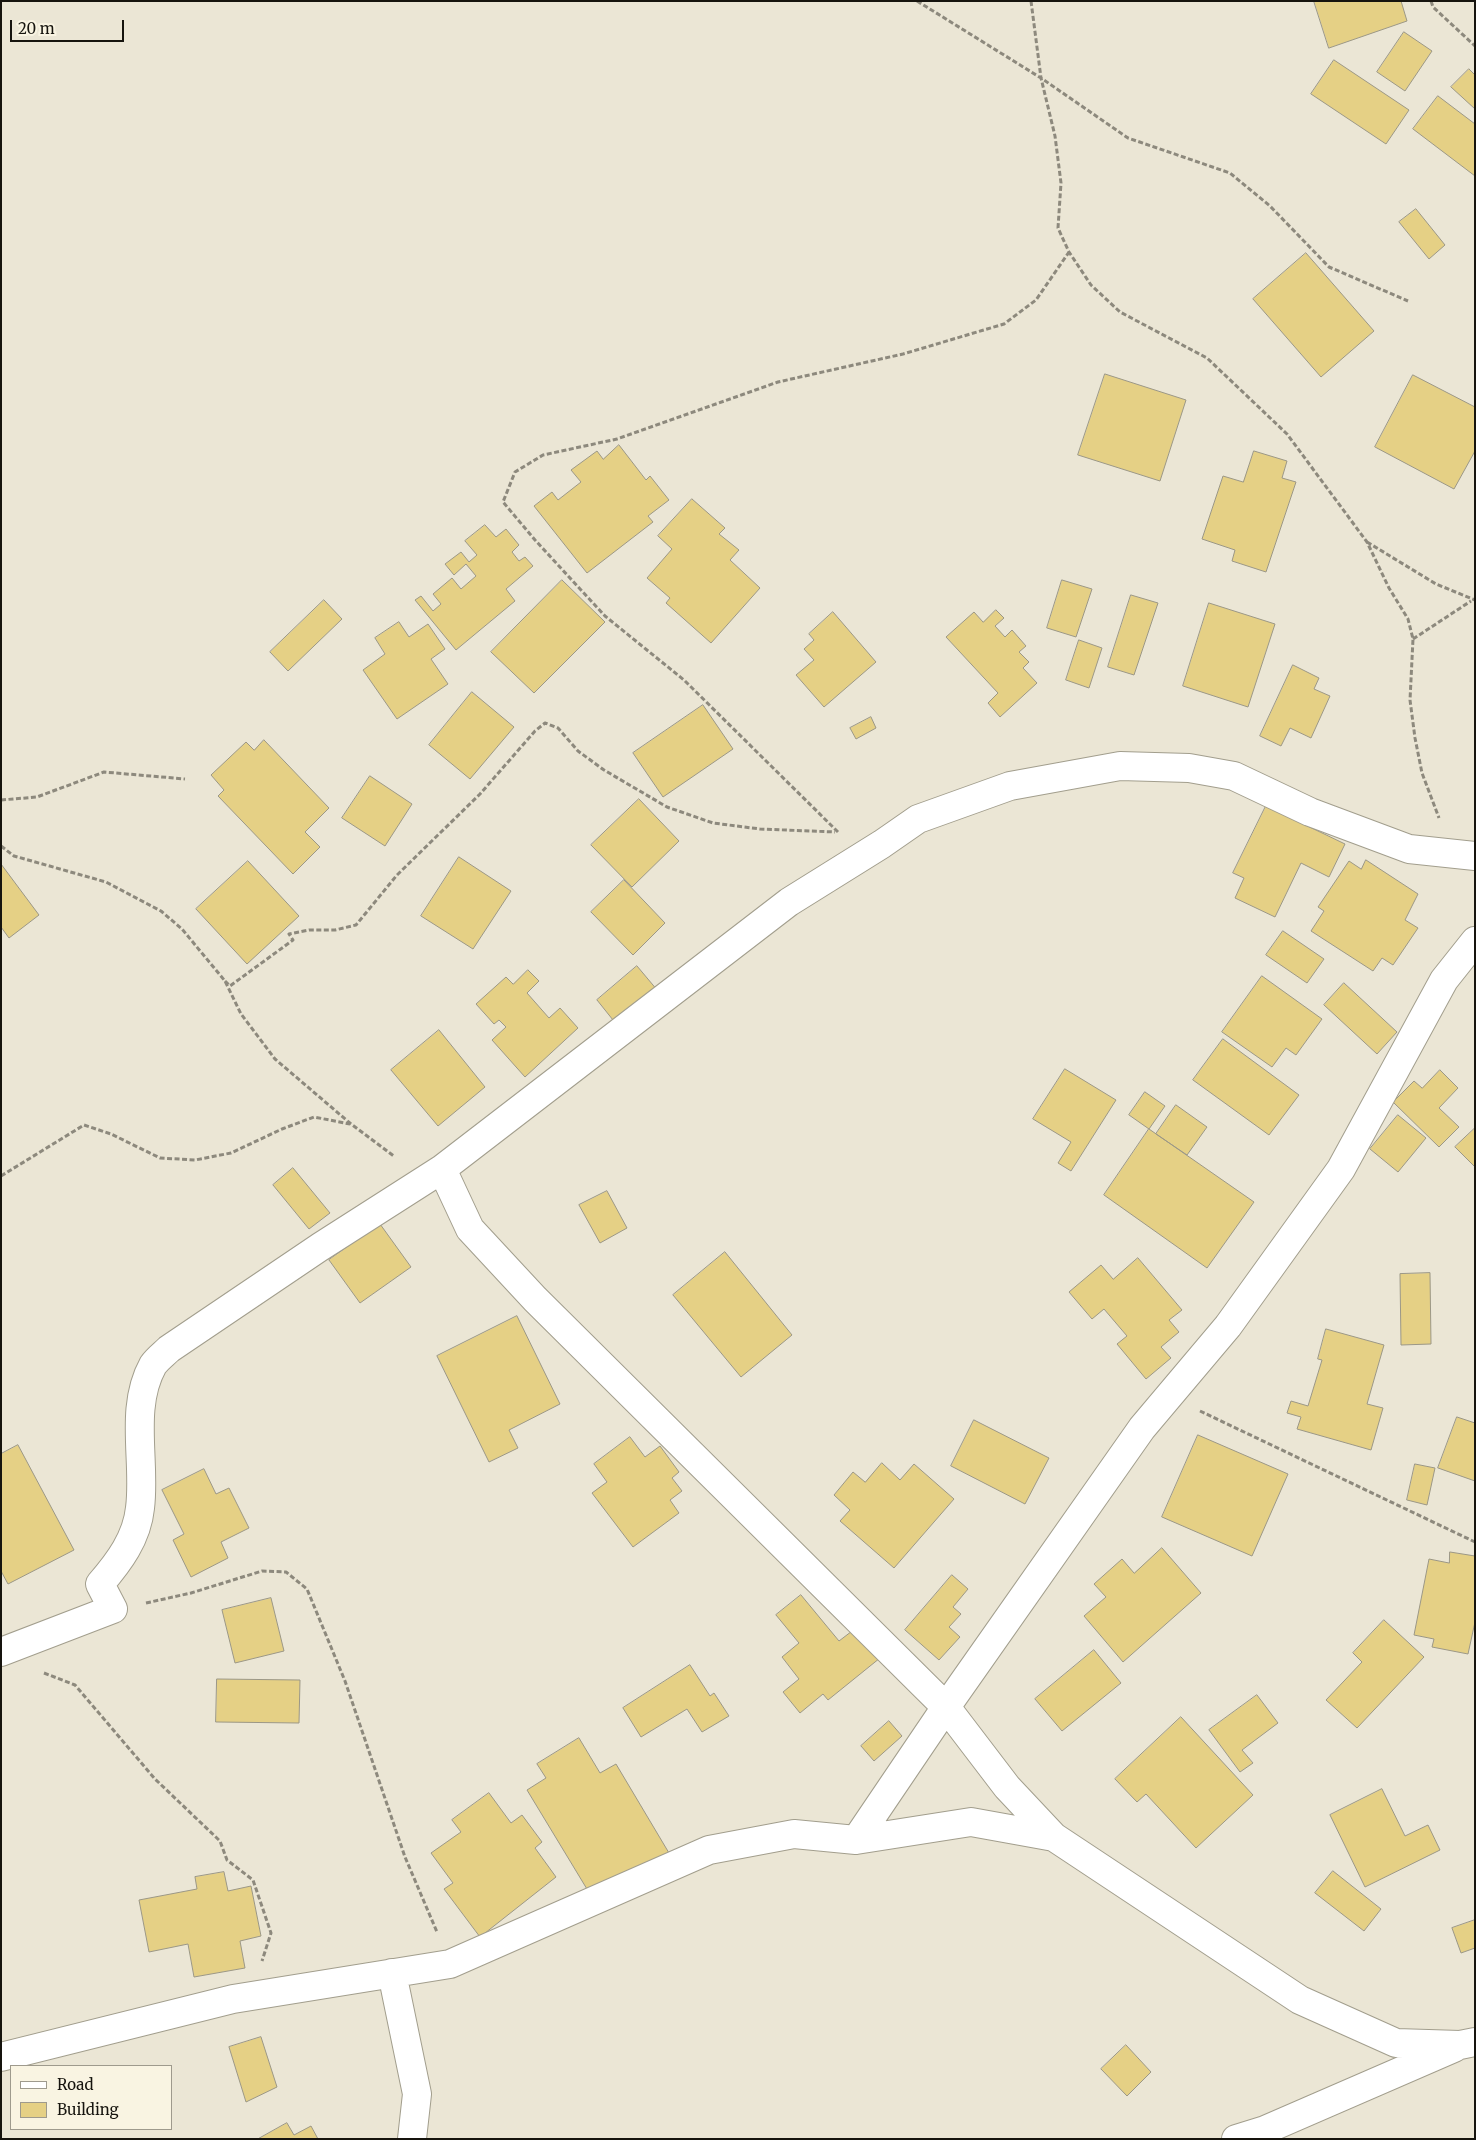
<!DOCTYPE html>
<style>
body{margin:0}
#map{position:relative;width:1476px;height:2140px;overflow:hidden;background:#ebe6d5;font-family:Merriweather,serif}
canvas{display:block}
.frame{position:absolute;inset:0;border:2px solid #16140e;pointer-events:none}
.legend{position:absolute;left:10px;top:2065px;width:162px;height:65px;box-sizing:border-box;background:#f9f4e2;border:1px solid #9e9a8d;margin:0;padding:6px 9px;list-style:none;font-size:15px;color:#16140e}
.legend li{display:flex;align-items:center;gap:10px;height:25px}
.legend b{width:25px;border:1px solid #9e9a8d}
.scale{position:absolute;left:10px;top:20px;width:114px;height:22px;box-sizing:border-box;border:2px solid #16140e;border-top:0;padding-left:6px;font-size:15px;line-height:18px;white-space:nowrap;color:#16140e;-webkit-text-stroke:4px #f9f4e2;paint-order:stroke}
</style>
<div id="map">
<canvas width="1476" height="2140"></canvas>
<div class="frame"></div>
<ul class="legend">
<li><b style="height:6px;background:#fff"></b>Road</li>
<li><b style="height:14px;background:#e5d085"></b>Building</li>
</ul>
<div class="scale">20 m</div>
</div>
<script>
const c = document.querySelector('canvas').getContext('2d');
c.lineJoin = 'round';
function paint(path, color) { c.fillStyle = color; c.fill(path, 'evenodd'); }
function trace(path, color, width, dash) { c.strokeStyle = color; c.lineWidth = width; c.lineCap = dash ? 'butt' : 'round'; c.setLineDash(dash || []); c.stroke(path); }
const building = new Path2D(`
 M1314 1H1401L1407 21 1329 48Z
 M1404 32 1432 51 1405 91 1377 72Z
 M1334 60 1409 110 1386 144 1311 94Z
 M1469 69 1475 75V109L1451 87Z
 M1438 96 1475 124V176L1413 129Z
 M1416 209 1445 245 1429 259 1399 222Z
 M1306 253 1374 331 1321 377 1253 299Z
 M1105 374 1186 400 1160 481 1078 455Z
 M1413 375 1475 407V451L1454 489 1375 447Z
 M619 445 646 480 650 476 669 500 648 516 653 522 587 573 534 506 552 492 558 500 581 482 571 470 597 451 603 459Z
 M1254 451 1287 461 1282 478 1296 482 1266 572 1232 561 1235 550 1202 539 1223 476 1243 482Z
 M692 499 725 528 719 534 739 550 730 560 760 588 711 643 666 603 670 598 647 578 672 549 658 536Z
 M485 525 496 537 506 529 519 545 512 552 519 561 525 557 533 566 506 589 515 601 456 650 415 600 421 596 433 611 441 604 433 594 452 578 461 589 476 576 466 564 454 575 445 564 461 552 469 562 477 555 465 541Z
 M562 580 605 622 534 693 491 652Z
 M1062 580 1092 589 1076 637 1047 628Z
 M1131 595 1158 603 1134 675 1108 667Z
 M324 600 342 619 288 671 270 652Z
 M1209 603 1275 624 1248 707 1183 686Z
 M996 610 1004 618 995 626 1005 637 1012 630 1026 646 1019 652 1029 662 1023 668 1037 683 1000 717 988 703 998 693 946 637 974 612 983 622Z
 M833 612 876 662 824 707 796 675 814 660 804 649 814 640 809 634Z
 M399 622 409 637 428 624 445 649 431 659 448 684 397 719 363 670 385 654 375 638Z
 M1079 640 1102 648 1089 688 1066 680Z
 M1293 665 1319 678 1314 689 1330 696 1311 738 1290 728 1281 746 1260 736Z
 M472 692 514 727 470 779 429 745Z
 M703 705 733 749 663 797 633 753Z
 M871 717 876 728 856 739 850 728Z
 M264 740 329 808 305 832 320 847 293 874 218 796 224 790 211 775 246 742 254 750Z
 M370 776 412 804 385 846 342 818Z
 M639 799 679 841 632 887 591 845Z
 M1266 806 1345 844 1329 877 1301 863 1275 917 1235 898 1244 878 1233 873Z
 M459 857 511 891 473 949 421 916Z
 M1366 860 1418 894 1405 920 1418 928 1393 965 1382 958 1373 971 1311 931 1324 911 1318 907 1349 861 1361 869Z
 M248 861 299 916 247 964 196 909Z
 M1 864 39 915 9 938 1 927Z
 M624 880 665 923 633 955 591 912Z
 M1283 931 1324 959 1307 983 1266 955Z
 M637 966 658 991 617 1025 597 1000Z
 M528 970 539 981 527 993 549 1018 560 1008 578 1028 525 1077 492 1040 506 1027 499 1020 494 1024 476 1004 506 977 513 984Z
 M1262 976 1322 1019 1296 1055 1286 1048 1272 1067 1222 1032Z
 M1344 983 1397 1032 1377 1054 1324 1005Z
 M439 1030 485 1087 438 1126 391 1070Z
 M1223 1039 1299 1095 1269 1135 1193 1080Z
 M1065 1069 1116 1100 1071 1171 1058 1163 1071 1142 1033 1119Z
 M1440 1070 1458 1088 1439 1108 1459 1127 1439 1147 1393 1102 1414 1081 1422 1088Z
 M1145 1092 1165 1106 1149 1129 1129 1115Z
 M1176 1105 1207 1127 1187 1155 1156 1134Z
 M1398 1115 1426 1138 1398 1172 1370 1149Z
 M1475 1128V1167L1455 1147Z
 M1149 1129 1254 1202 1207 1268 1104 1195Z
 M293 1168 330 1213 309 1229 273 1185Z
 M607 1191 627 1228 600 1243 579 1205Z
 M380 1224 411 1267 360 1303 329 1260Z
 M725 1252 792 1335 741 1377 673 1295Z
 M1138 1258 1182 1310 1169 1320 1179 1332 1161 1347 1171 1358 1146 1379 1117 1344 1127 1336 1104 1309 1092 1319 1069 1292 1101 1265 1113 1279Z
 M1430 1273 1431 1344 1401 1345 1400 1274Z
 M517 1316 560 1404 509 1430 518 1448 489 1462 437 1356Z
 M1326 1329 1384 1345 1367 1404 1383 1408 1371 1450 1297 1429 1301 1417 1287 1413 1291 1401 1308 1406 1322 1360 1318 1359Z
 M1457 1417 1475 1423V1481L1438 1468Z
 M974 1420 1049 1458 1025 1504 951 1466Z
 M1198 1435 1288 1474 1252 1556 1162 1517Z
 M630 1437 645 1457 660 1446 679 1472 672 1478 682 1491 670 1500 679 1513 633 1547 592 1493 607 1482 594 1464Z
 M18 1445 74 1550 8 1584 1 1571V1454Z
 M882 1463 900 1480 914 1464 954 1499 894 1568 840 1521 850 1510 834 1495 853 1472 865 1482Z
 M1415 1464 1435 1468 1427 1505 1407 1500Z
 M204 1469 216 1494 229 1488 249 1528 221 1542 228 1558 191 1577 173 1540 184 1534 162 1490Z
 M1162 1548 1201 1593 1123 1662 1084 1616 1106 1597 1094 1584 1122 1559 1134 1573Z
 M1450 1552 1475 1556V1622L1468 1654 1432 1647 1434 1639 1414 1635 1429 1559 1449 1563Z
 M952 1575 968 1589 953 1607 961 1614 949 1627 960 1637 939 1660 905 1630Z
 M801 1595 839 1641 856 1628 880 1658 828 1700 823 1694 800 1713 783 1692 799 1679 782 1657 799 1643 776 1615Z
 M271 1598 284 1651 235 1663 222 1610Z
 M1384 1620 1424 1657 1357 1728 1326 1700 1362 1662 1353 1653Z
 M1094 1650 1121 1683 1062 1731 1035 1699Z
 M690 1665 710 1696 714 1693 729 1716 702 1732 687 1709 641 1737 623 1708Z
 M217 1679 300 1680 299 1723 216 1722Z
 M1257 1695 1278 1723 1242 1750 1253 1763 1240 1772 1209 1730Z
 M1181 1717 1253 1795 1196 1848 1146 1794 1137 1802 1115 1779Z
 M889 1721 902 1736 874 1761 861 1746Z
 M579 1738 600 1773 616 1764 669 1853 593 1899 527 1790 546 1778 537 1764Z
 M1382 1789 1405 1836 1428 1825 1440 1850 1365 1887 1330 1815Z
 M489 1793 511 1823 522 1815 542 1842 535 1848 556 1877 480 1937 444 1889 453 1883 431 1853 461 1832 452 1820Z
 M1333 1871 1381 1909 1364 1931 1315 1893Z
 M224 1872 228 1891 251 1886 261 1936 240 1941 245 1968 194 1977 188 1944 149 1952 139 1900 197 1889 195 1877Z
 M1475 1920V1948L1461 1953 1452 1928Z
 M261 2037 277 2087 246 2102 229 2047Z
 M1126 2045 1151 2072 1127 2096 1101 2069Z
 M287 2123 294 2135 311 2126 318 2139H258Z`);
paint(building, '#e5d085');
trace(building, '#9b9786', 1);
const street = new Path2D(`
 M442 1169 470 1229 535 1299 946 1707 1007 1787 1054 1837
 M1 1652 113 1609 100 1584C119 1562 137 1538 140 1508 146 1462 129 1408 153 1365 157 1359 164 1354 169 1349L320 1247 442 1169 789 902 882 844 918 819 1010 786 1120 766 1189 768 1234 776 1310 812 1409 849 1475 856
 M856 1840 946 1707 1142 1428 1228 1326 1341 1169 1444 980 1475 941
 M392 1973 417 2094 412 2139
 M1 2057 233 1999 450 1964 709 1850 794 1834 856 1840 971 1822 1054 1837 1300 2000 1396 2043 1460 2045 1475 2042
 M1236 2139 1265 2130 1454 2048`);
trace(street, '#a29e8d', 30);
trace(new Path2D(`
 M917 1 1041 78 1128 138 1230 173 1270 206 1329 267 1408 301
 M1031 1 1041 78 1055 136 1061 183 1058 228 1069 252 1091 285 1120 312 1207 358 1287 434 1367 542 1389 588 1408 619 1413 639 1410 700 1415 738 1422 773 1439 818
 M1431 1 1433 7 1475 46
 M1367 542 1436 584 1475 600
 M1413 639 1471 601
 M1 800 37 797 104 772 185 779
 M838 832 684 680 605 616 535 540 503 502 515 472 543 455 617 439 778 382 903 354 1004 324 1036 300 1069 252
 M1 846 14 856 106 882 161 911 182 929 225 981 241 1014 275 1059 351 1124 395 1157
 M225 981 230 986 293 940 289 934 309 930H335L356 925 397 875 480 794 535 731 545 723 558 728 578 751 604 770 667 807 713 823 760 829 835 832
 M1 1176 84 1125 111 1134 160 1158 195 1160 231 1153 282 1129 314 1117 350 1124
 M1200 1411 1475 1542
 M146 1603 191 1593 262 1571 286 1572 307 1589 345 1681 405 1857 437 1932
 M44 1673 75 1685 155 1779 220 1841 227 1860 253 1880 271 1933 262 1961`), '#8d897d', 3, [5, 2.5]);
trace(street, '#fff', 28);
</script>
